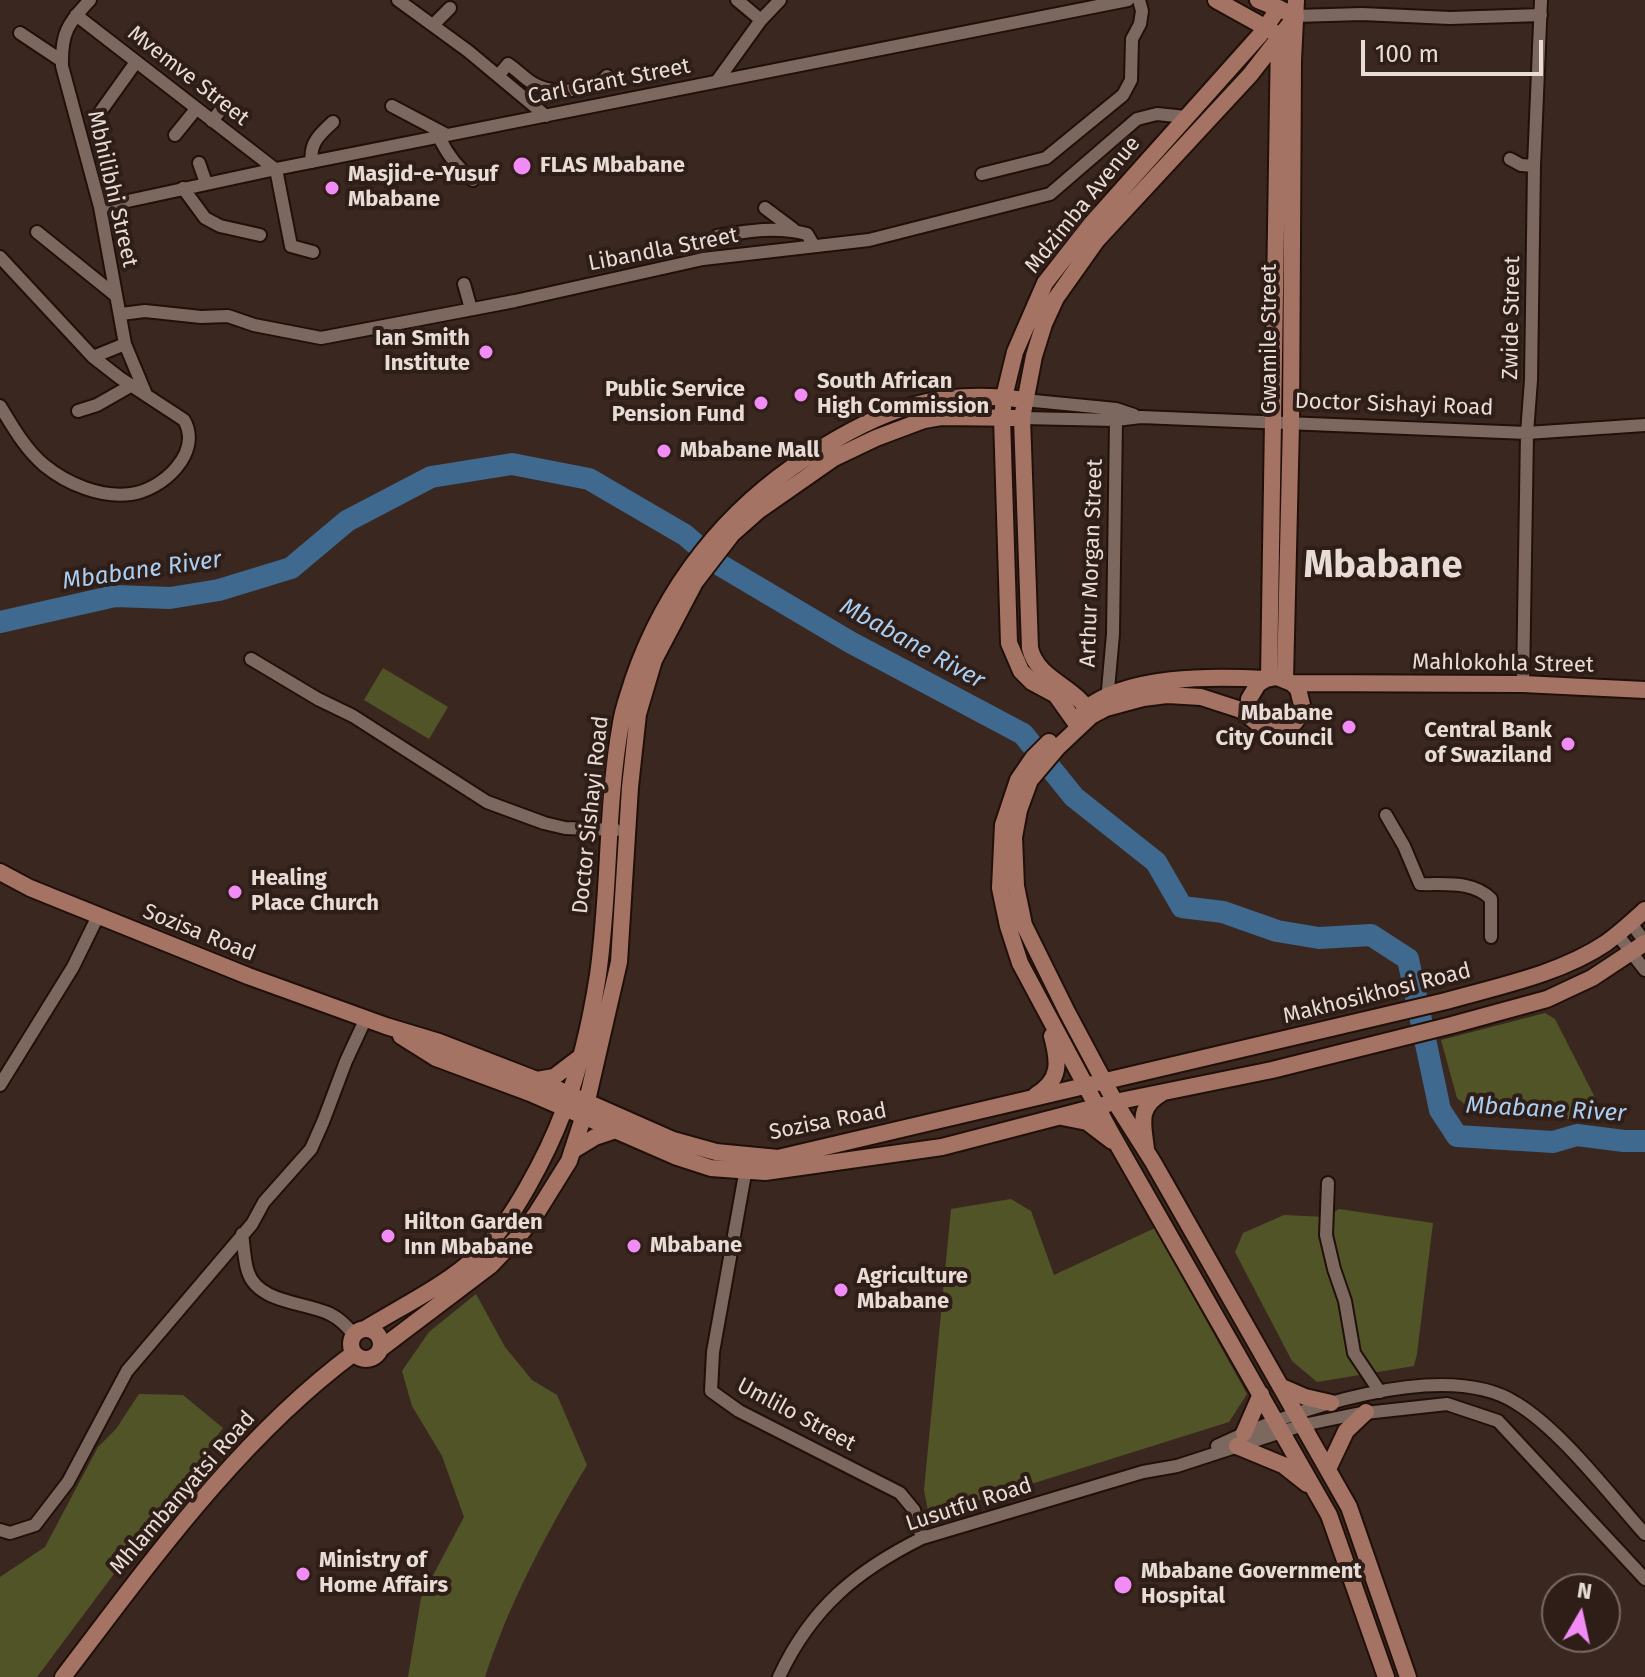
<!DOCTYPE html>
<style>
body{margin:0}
#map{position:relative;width:1645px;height:1677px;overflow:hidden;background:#3a2820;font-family:"Fira Sans",sans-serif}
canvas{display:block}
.north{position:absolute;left:1541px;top:1573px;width:80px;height:80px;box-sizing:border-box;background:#2f1e17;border:2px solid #796a64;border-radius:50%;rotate:9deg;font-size:22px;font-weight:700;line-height:32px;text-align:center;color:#e8dcd7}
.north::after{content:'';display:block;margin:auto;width:28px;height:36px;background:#f18bf5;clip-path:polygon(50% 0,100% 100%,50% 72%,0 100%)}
.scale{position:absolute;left:1361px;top:40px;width:182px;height:36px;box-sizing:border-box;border:4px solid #e8dcd7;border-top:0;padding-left:10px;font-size:24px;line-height:28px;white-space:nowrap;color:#e8dcd7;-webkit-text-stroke:6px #2f1e17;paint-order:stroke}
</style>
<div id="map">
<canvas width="1645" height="1677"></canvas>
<div class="north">N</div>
<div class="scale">100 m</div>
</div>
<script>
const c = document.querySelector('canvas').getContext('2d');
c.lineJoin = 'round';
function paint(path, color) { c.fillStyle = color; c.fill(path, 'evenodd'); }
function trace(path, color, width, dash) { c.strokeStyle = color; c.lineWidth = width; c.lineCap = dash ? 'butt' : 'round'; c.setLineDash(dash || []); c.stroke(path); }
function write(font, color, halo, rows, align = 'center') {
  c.font = font + ' "Fira Sans",sans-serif'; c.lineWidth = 8; c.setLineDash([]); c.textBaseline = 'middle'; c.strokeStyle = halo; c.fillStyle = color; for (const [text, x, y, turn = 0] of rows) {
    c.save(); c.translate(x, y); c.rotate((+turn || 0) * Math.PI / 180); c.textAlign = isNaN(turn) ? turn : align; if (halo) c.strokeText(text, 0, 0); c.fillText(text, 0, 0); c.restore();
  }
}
paint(new Path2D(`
 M383 668 448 707 429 739 364 700Z
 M1545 1013 1555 1019 1607 1121 1476 1114 1457 1098 1441 1040Z
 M1011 1199 1031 1211 1054 1275 1155 1228 1247 1394 1229 1422 929 1516 924 1490 951 1209Z
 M1339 1209 1433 1223 1417 1354 1414 1366 1317 1382 1292 1361 1235 1252 1243 1233 1284 1215 1326 1217Z
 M476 1294 505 1347 532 1380 557 1395 587 1465C547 1532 509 1603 485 1677H408L421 1598 464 1517 442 1456 412 1406 402 1371 429 1332Z
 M139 1394 183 1395 223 1428 37 1677H0V1577L45 1547 98 1447 116 1429Z`), '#515427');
trace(new Path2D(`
 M0 622 115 596 170 598 219 590 291 568 347 521 431 477 512 464 589 479 685 535 720 565 850 642 1023 734 1074 797 1156 862 1182 907 1223 912 1277 931 1319 938 1371 935 1408 959 1440 1110 1457 1136 1553 1142 1577 1135 1624 1141H1645`), '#3f698f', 22);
const minor = new Path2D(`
 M90 0C68 23 61 33 62 66L100 207 125 344 145 392
 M398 0 468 51 546 116
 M737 0 761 20
 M76 15 275 169
 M1296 16 1362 14 1450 18 1541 15
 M433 25 450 8
 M20 33 62 61
 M498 76 508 64C517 70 525 79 534 84 554 95 592 92 607 76
 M717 81 761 20 780 0
 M392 106 447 135
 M212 121 223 107
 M175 135 196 109
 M439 137C447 154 457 168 473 180
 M104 154 96 128V118L136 62
 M1510 159 1521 165 1534 166
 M312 162C309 143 320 134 333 122
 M199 163 206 183
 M276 169 291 246 313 252
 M982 174 1046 158 1123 95 1131 80 1132 39 1140 24 1142 11 1139 0
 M183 188 205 218 220 226 260 235
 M100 207 276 169 1128 0
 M765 208 793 229
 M37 232 115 295
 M717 236C748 231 776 226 807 234L814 246
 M0 257 93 357 120 378 184 420C203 453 162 490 131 494 101 498 67 484 44 465 25 449 13 427 0 406
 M464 284 471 309
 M121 314 145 311 201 317 228 316 254 325 321 338 515 301 703 259 869 240 1050 194 1137 119 1157 114 1186 117
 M93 357 125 344
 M1024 400 1116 409 1134 415
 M78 411 97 405 132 385
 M1022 418 1116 420 1141 417 1527 433 1645 425
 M251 659 318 699 353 716 487 802 544 823 565 828 616 830
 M1523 684 1527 433 1531 380 1534 166 1541 0
 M1107 701 1113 634 1116 420
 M1386 815 1404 846 1420 884C1444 885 1473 880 1491 899V937
 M1631 923 1645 942
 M1617 934 1645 970
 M0 1085 73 967 98 916
 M747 1163 713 1352 711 1391 739 1411 900 1493 914 1510 922 1538
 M1328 1183 1326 1235 1334 1269 1345 1301 1354 1353 1380 1392
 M242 1234C244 1246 244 1261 248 1272 258 1303 305 1302 330 1314 340 1319 347 1326 354 1335
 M1217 1446C1288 1411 1444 1357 1516 1403 1561 1430 1609 1494 1645 1534
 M0 1530 10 1533 35 1525 68 1482 127 1371 252 1224 264 1202 311 1149 323 1122 346 1061 366 1018
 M779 1677C811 1608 856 1571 922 1538L1143 1472 1177 1466 1303 1425 1356 1414 1447 1404 1498 1421 1645 1579`);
const major = new Path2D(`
 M1216 0 1279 35 1269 678
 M1258 0 1287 12
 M1285 679 1291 423 1293 60 1296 0
 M1292 683 1523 684 1645 690
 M1084 710C1128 675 1211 676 1266 679
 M1090 714C1076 686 1037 680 1030 648L1022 418 1034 356 1044 324 1056 298 1097 240 1250 75 1296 16
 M1255 720 1250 711 1249 699 1258 684 1266 679 1277 677 1292 683 1298 689 1302 705 1300 715 1295 722 1279 730 1261 726 1241 710 1201 697 1167 695 1143 698 1106 708 1091 716 1057 748 1030 780 1019 810 1014 837 1016 886 1024 925 1067 1012 1115 1102 1153 1162 1349 1507 1408 1677
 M1078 726 1056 695 1032 682 1021 671 1009 643 1002 418 1004 397 1015 352 1045 283 1092 223 1260 35 1279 8
 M1049 742 1033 758 1018 780 1003 825 1000 888 1008 926 1020 963 1111 1133 1329 1515 1386 1677
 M0 872 30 888 248 976 386 1026 439 1042 537 1080 673 1140 716 1152 778 1158 1446 1001C1499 986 1560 974 1606 943 1620 933 1633 921 1645 910
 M401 1036 436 1058 530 1093 677 1157 711 1168 765 1172 942 1147 1115 1102 1272 1070 1452 1025 1547 999 1592 978 1645 943
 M537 1080 554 1077 579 1058
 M1036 1095C1061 1080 1059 1062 1052 1036
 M1062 1117 1087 1122 1112 1141
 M1146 1149C1143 1124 1137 1107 1162 1093
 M572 1151 595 1137 613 1131
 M365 1329C402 1306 445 1286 477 1256 511 1225 548 1153 564 1110 580 1068 591 1020 598 975 610 891 606 806 621 723 623 708 629 694 633 680 665 586 726 509 809 456 881 409 938 388 1024 400
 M351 1344a15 15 0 1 1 30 0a15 15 0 1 1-30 0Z
 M380 1349 491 1265 518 1237 536 1214 569 1161 583 1118 619 962 630 787 638 714 654 660 695 582 732 534 758 511 834 458 876 438 924 420 941 417 1022 418
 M1282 1387 1305 1397 1331 1403
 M1244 1433 1261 1394
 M1237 1446 1283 1465 1307 1484
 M1328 1469 1346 1431 1366 1412
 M63 1677C150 1563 238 1439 354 1353`);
trace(minor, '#201009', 16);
trace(major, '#201009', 20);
trace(minor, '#7d685f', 12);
trace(major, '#a57363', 16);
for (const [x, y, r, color] of [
 [522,166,10,"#f18bf5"],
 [332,188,8,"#f18bf5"],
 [486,352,8,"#f18bf5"],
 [801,395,8,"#f18bf5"],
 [761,403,8,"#f18bf5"],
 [664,451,8,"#f18bf5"],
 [1349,727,8,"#f18bf5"],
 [1568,744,8,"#f18bf5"],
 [235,892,8,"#f18bf5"],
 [388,1236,8,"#f18bf5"],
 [634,1246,8,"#f18bf5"],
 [841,1290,8,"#f18bf5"],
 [303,1574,8,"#f18bf5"],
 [1123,1585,10,"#f18bf5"]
]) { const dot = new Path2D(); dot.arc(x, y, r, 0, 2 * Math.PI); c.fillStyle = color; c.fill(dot); trace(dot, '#2f1e17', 3); }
write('22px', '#e8dcd7', '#2f1e17', [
 ["Mvemve Street",188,76,38],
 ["Carl Grant Street",609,82,-11],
 ["Mbhilibhi Street",112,189,77],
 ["Mdzimba Avenue",1083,205,-51],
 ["Libandla Street",663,250,-11],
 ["Zwide Street",1512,318,-89],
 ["Gwamile Street",1270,339,-90],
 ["Doctor Sishayi Road",1394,405,2],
 ["Arthur Morgan Street",1092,563,-88],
 ["Mahlokohla Street",1503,664,1],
 ["Doctor Sishayi Road",591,815,-84],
 ["Sozisa Road",199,933,22],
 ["Makhosikhosi Road",1377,994,-14],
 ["Sozisa Road",828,1122,-11],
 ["Umlilo Street",796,1415,28],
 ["Mhlambanyatsi Road",183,1493,-49],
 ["Lusutfu Road",969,1505,-18]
]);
write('bold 22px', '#e8dcd7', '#2f1e17', [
 ["FLAS Mbabane",540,166],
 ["Masjid-e-Yusuf",348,175],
 ["Mbabane",348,200],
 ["Ian Smith",470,339,"right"],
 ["Institute",470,364,"right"],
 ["South African",817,382],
 ["High Commission",817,407],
 ["Public Service",745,390,"right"],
 ["Pension Fund",745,415,"right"],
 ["Mbabane Mall",680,451],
 ["Mbabane",1333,714,"right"],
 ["City Council",1333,739,"right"],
 ["Central Bank",1552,731,"right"],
 ["of Swaziland",1552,756,"right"],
 ["Healing",251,879],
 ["Place Church",251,904],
 ["Hilton Garden",404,1223],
 ["Inn Mbabane",404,1248],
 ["Mbabane",650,1246],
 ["Agriculture",857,1277],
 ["Mbabane",857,1302],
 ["Ministry of",319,1561],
 ["Home Affairs",319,1586],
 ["Mbabane Government",1141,1572],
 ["Hospital",1141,1597]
], 'left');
write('italic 24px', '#a9cef3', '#2f1e17', [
 ["Mbabane River",142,571,-8],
 ["Mbabane River",912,644,29],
 ["Mbabane River",1546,1110,3]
]);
write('bold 38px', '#e8dcd7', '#2f1e17', [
 ["Mbabane",1383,566]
]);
</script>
